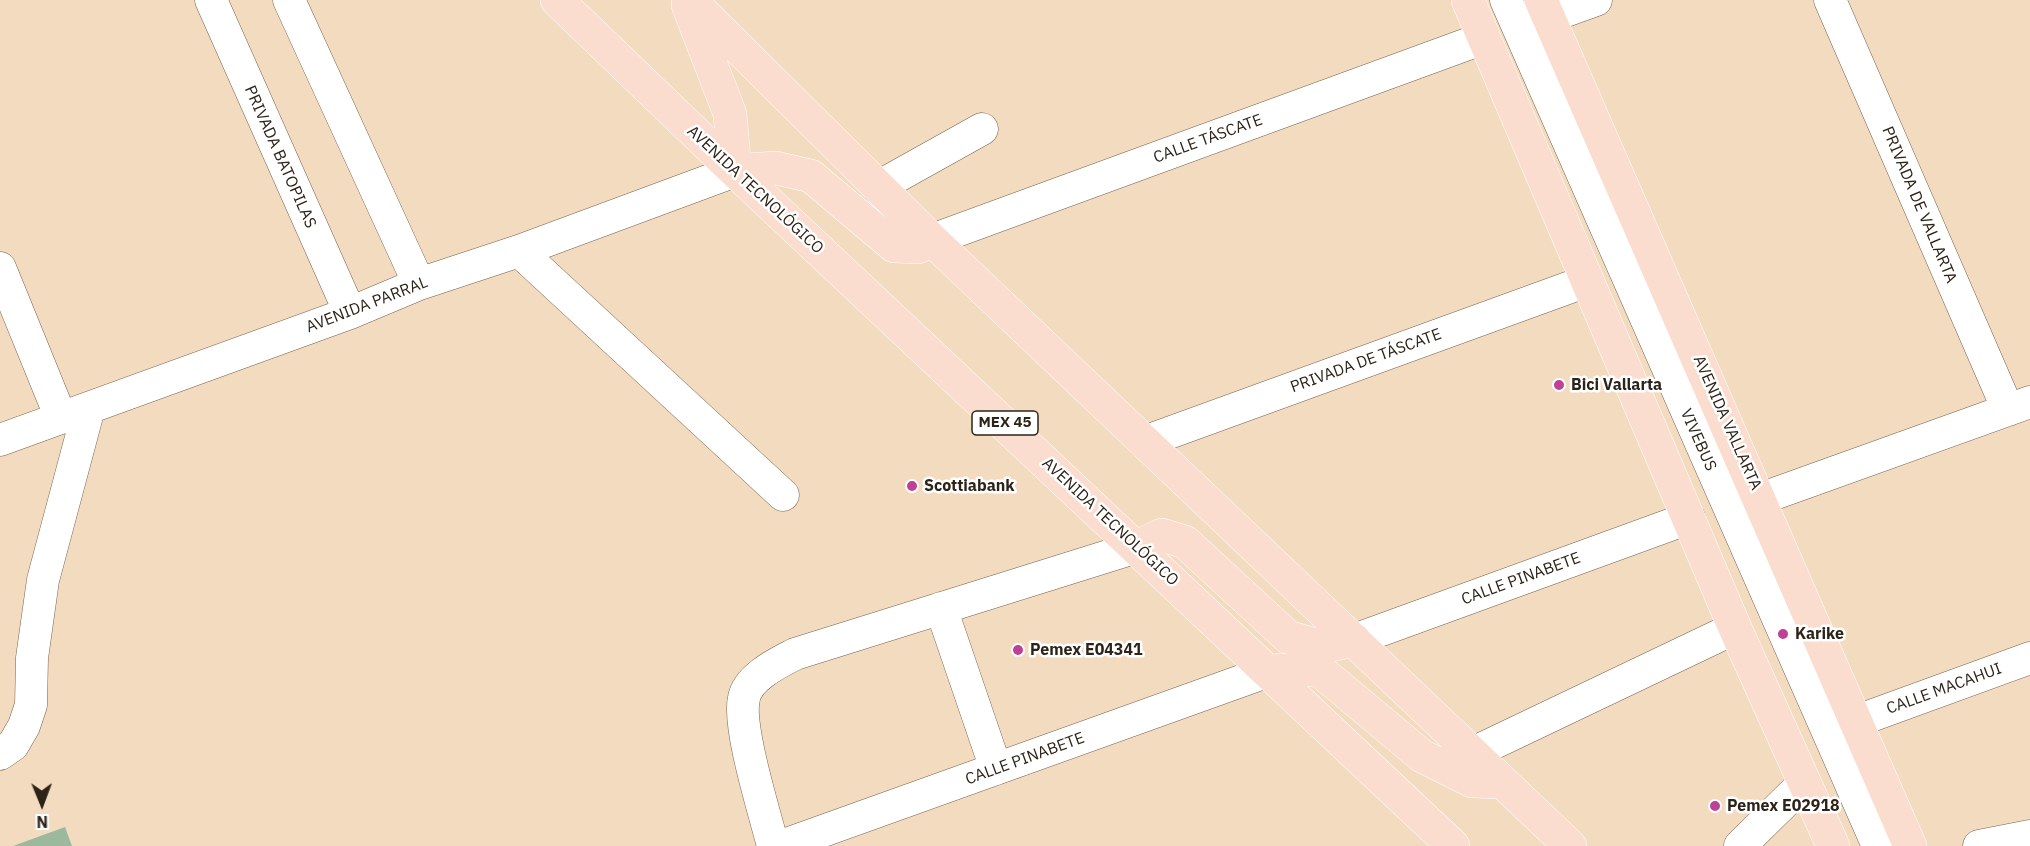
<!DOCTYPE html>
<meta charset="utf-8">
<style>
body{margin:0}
#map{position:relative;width:2030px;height:846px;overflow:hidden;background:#f3dbc0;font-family:"IBM Plex Sans",sans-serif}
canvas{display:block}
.north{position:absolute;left:12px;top:774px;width:60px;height:60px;-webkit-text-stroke:4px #fff;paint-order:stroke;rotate:179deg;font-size:16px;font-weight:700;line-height:24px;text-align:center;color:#2c2319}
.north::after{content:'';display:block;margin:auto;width:21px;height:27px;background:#2c2319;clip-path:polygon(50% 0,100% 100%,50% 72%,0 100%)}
</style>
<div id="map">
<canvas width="2030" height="846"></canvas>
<div class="north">N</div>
</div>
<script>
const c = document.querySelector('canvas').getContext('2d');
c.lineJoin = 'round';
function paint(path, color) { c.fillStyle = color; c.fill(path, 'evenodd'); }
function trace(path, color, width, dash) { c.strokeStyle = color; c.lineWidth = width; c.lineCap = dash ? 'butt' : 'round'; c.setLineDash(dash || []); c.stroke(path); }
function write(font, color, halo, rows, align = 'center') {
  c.font = font + ' "IBM Plex Sans",sans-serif'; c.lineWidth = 5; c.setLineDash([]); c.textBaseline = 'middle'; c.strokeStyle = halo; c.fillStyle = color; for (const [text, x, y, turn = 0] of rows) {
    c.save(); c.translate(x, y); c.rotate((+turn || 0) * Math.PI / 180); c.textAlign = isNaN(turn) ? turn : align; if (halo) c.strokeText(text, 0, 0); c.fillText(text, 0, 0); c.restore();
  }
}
paint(new Path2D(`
 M65 827 72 846H13Z`), '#9cb99e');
const minor = new Path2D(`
 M211 0 350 313
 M289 0 419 284
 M1506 0 1878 846
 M1830 0 2008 410
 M1549 17 1596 0
 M878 187 982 129
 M932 240 1484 38
 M519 251 783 495
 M0 268 61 418
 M0 440 350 313 419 284 519 251 735 171
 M1144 442 1587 281
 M1760 499 2030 402
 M941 608 996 769
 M1354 640 1689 518
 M1857 721 2030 658
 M1473 753 1735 628
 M0 754 13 745 24 726 31 705 32 658 43 580 89 408
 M773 846C765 814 737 726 744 698 748 677 778 663 795 654L1137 547
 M781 846 1269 671
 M1740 846 1804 783
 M1979 846 2030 836`);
const major = new Path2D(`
 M557 0 735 171 1453 846
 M690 0 932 240 1570 846
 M1468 0 1735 628 1833 846
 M1541 0 1910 846
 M688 5 730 114 735 171 776 168 811 176 894 246 918 247 932 240
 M1137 547 1162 535 1185 542 1288 637 1323 647 1354 640
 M1269 671 1318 669 1422 756 1472 781 1502 782`);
trace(minor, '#77624b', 33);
trace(major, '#fff', 34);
trace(minor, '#fff', 32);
trace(major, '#faddcf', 33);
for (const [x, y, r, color] of [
 [1559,385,6,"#bd4293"],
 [912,486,6,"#bd4293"],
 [1783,634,6,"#bd4293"],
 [1018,650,6,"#bd4293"],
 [1715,806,6,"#bd4293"]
]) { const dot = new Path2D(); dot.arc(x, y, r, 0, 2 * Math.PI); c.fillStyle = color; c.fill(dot); trace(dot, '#fff', 2); }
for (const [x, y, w] of [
 [1005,423,66]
]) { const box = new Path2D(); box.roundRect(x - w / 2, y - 12, w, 24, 4.5); c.fillStyle = '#fff'; c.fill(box); trace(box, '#2c2319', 1.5); }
write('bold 15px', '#2c2319', null, [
 ["MEX 45",1005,423]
]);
write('16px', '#2c2319', '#fff', [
 ["CALLE TÁSCATE",1208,139,-20],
 ["PRIVADA BATOPILAS",280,157,66],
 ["AVENIDA TECNOLÓGICO",755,190,43],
 ["PRIVADA DE VALLARTA",1919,205,67],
 ["AVENIDA PARRAL",367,305,-21],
 ["PRIVADA DE TÁSCATE",1366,361,-20],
 ["AVENIDA VALLARTA",1727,423,66],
 ["VIVEBUS",1698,440,66],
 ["AVENIDA TECNOLÓGICO",1110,522,43],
 ["CALLE PINABETE",1521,579,-20],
 ["CALLE MACAHUI",1944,689,-20],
 ["CALLE PINABETE",1025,759,-20]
]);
write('bold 16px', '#2c2319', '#fff', [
 ["Bici Vallarta",1571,385],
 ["Scottiabank",924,486],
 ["Karike",1795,634],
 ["Pemex E04341",1030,650],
 ["Pemex E02918",1727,806]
], 'left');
</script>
